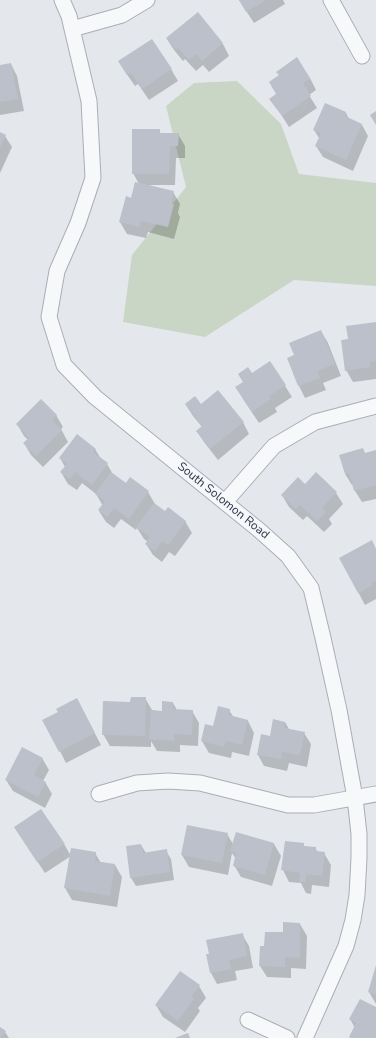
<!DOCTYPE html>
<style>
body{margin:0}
canvas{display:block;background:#e4e7ec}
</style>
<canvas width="376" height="1038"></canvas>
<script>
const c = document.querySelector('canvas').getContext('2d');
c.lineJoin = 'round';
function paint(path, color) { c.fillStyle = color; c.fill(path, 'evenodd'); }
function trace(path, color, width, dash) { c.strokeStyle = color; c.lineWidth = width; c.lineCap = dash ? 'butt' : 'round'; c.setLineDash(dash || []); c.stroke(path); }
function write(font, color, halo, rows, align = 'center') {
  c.font = font + ' "Nunito Sans",sans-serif'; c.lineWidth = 3; c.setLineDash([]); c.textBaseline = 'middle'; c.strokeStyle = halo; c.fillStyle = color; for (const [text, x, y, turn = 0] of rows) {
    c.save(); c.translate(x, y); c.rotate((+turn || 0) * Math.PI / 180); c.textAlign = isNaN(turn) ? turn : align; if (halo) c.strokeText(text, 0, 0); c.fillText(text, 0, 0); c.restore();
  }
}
paint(new Path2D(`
 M237 81 281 124 299 174 376 183V286L294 280 205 337 123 322 132 255 186 187 166 106 194 83Z`), '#c9d6c5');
paint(new Path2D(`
 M239 0H283L285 4 254 23Z
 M197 14 223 44 229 56 209 72 203 65 196 71 185 59 183 61 174 50 167 39Z
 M11 64 17 76 24 111 0 115V66Z
 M171 69 178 81 149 100 138 84 135 86 126 73Z
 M310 78 316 90 309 95 317 108 289 127 271 99Z
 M346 113 349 119 362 125 368 136 353 171 323 157 316 146 319 138 314 130Z
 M159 130 161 134H178L185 146V158H176L175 185H148L173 192 180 204 178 213 180 217 174 239 148 232 146 238 127 234 120 222 139 184 133 173Z
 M0 133 5 136 12 147 0 173Z
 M376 323V379L353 382 346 370 349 340Z
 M321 331 328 343 341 376 323 383 326 390 305 398 299 386 288 359 296 356Z
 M270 362 292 397 275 408 277 412 259 423 243 399 244 382 252 374Z
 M186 405H201L243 422 249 434 218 460 204 442 197 431 202 427 193 416Z
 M56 415 63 427 61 429 68 442 43 467 31 455 24 443 28 440 24 436 17 424Z
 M95 449 101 459 107 464 114 476 126 485 148 492 155 504 165 512 185 521 192 533 175 556 169 552 162 562 153 555 146 544 148 542 144 539 137 528 136 530 121 519 114 528 106 522 99 511 103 506 96 494 82 483 77 490 68 484 61 472 65 467 60 458Z
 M376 451V499L362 502 355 491 354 485H352L345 474 365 454Z
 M305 485 336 493 343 504 329 519 332 524 324 532 307 516 303 520 289 507 282 495Z
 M376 550V599L365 605 340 558Z
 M145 698 152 710 162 712 173 703 177 710 192 711 199 723 198 746 180 745V752L157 751 151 741V747L110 746 103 734 131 703Z
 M229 710 234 718 248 721 254 733 249 756 232 752 231 758 209 753 202 741Z
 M83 711 101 745 66 763 60 751Z
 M285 722 289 729 304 733 311 744 307 767 289 763 287 771 264 766 258 755 271 737Z
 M42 758 49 770 43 781 45 782 52 794 45 808 13 791 6 780Z
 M15 828 64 844 71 856 45 873Z
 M236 833 274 844 281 856 272 886 241 877 234 865 236 859 232 853 228 875 189 867 182 855 227 834 233 844Z
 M286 842 303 844 305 847 315 848 318 852 324 853 331 865 329 887 312 885 311 894 306 893 301 883 289 882 283 870Z
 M141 845 146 853 166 851 171 859 174 880 136 886 131 878Z
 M95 853 101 863 115 865 122 877 117 907 72 900 65 888Z
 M300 924 307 936 306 969 291 968V978L267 977 260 966 265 948 284 933Z
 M242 934 249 946 253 968 235 971 237 980 217 984 211 973Z
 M376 967V1004L369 992Z
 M199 986 206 998 198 1008 200 1011 185 1032 163 1017 156 1005Z
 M376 1008V1038H351L350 1037 355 1028 350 1019Z
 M0 1028 5 1032 9 1038H0Z`), '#0003');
paint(new Path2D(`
 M239 0H266L246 12Z
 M198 12 223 43 202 61 196 54 189 60 178 48 176 50 166 38Z
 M152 39 172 69 142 89 131 73 127 75 118 61Z
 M297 57 310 78 303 83 311 96 282 116 269 99 276 94 269 82 279 75 276 72Z
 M11 63 18 99 0 102V65Z
 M325 103 346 112 345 116 362 124 346 160 315 146 321 133 313 130Z
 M376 111V125L370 115Z
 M132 129H160V133H179L178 146H170L169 174H132Z
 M0 132 6 135 0 147Z
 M135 182 174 191 171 204H174L168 227 141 221 140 227 119 222 126 196 131 198Z
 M376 322V361L370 362V367L345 371 341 340 348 339 346 326Z
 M321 330 335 364 317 371 320 378 298 386 287 358 294 355 289 343Z
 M270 361 286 385 269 396 271 399 252 412 235 387 243 382 238 374 248 367 252 373Z
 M218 390 244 422 210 449 196 431 202 426 185 404 195 396 201 404Z
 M41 399 57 415 52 420 62 430 36 456 23 443 29 438 16 424Z
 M77 434 96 449 93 452 108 463 92 485 75 472 70 479 60 472 67 464 59 458Z
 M363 448 365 453 376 450V485L354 491 349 473 345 474 339 455Z
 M111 472 126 483 130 477 149 491 129 519 114 508 107 517 98 510 105 501 95 494Z
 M316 472 337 492 322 508 326 512 317 521 300 505 296 509 281 495 298 477 305 484Z
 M154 503 165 511 168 507 186 521 168 545 162 541 155 551 145 544 150 537 136 527Z
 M372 540 376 549V580L371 583 372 586 358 593 339 558Z
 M131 697H146L145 736 102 735 103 701 130 702Z
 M77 698 95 733 59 752 42 720 58 712 56 709Z
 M162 701 173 702V709L193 710 192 735 174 734V741L149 739 151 710 162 711Z
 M218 706 230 709 229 715 248 720 242 745 226 741 224 747 201 741 205 724 213 726Z
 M273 719 285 722 284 728 305 732 300 755 282 752 281 759 257 755 261 734 270 736Z
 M22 747 43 758 34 775 46 782 38 797 5 780Z
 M41 809 65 844 37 862 14 827Z
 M187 825 228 833 222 863 181 855Z
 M236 832 274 843 265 875 233 866 236 853 230 851Z
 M285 841 304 843V846L316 847V851L325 852 322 876 306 874 305 882H299L300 873 281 870Z
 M141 844 143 853 167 849 170 872 130 878 126 846Z
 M71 848 96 852 95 861 115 864 110 896 64 888Z
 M283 922 300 923V958L285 957V967L259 966 260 946H264L265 932H283Z
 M243 933 247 956 229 960 231 969 210 973 206 954H209L206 940Z
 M376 965V995L368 992Z
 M180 971 200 985 191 997 194 999 178 1021 155 1005Z
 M360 999 376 1007V1038H351L349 1037 356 1023 349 1019Z
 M0 1027 6 1031 1 1038H0Z
 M188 1033 190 1038H175Z`), '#bbc0ca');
const street = new Path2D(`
 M62 0 69 16 89 101 93 178 78 223 57 271 49 317 64 365 95 397 259 530 288 556 311 588 323 638 339 710 355 798 359 834V858L357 895 353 920 346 946 305 1038
 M331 0 362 56
 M72 29 122 15 147 0
 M225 502 274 446 315 422 376 406
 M99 794 137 783 168 781 200 783 288 805H314L376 794
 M248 1020 287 1038`);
trace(street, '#a9aeb7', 17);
trace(street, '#f7f8fa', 15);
write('12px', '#2b3445', '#f4f6f9', [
 ["South Solomon Road",223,501,39]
]);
</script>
